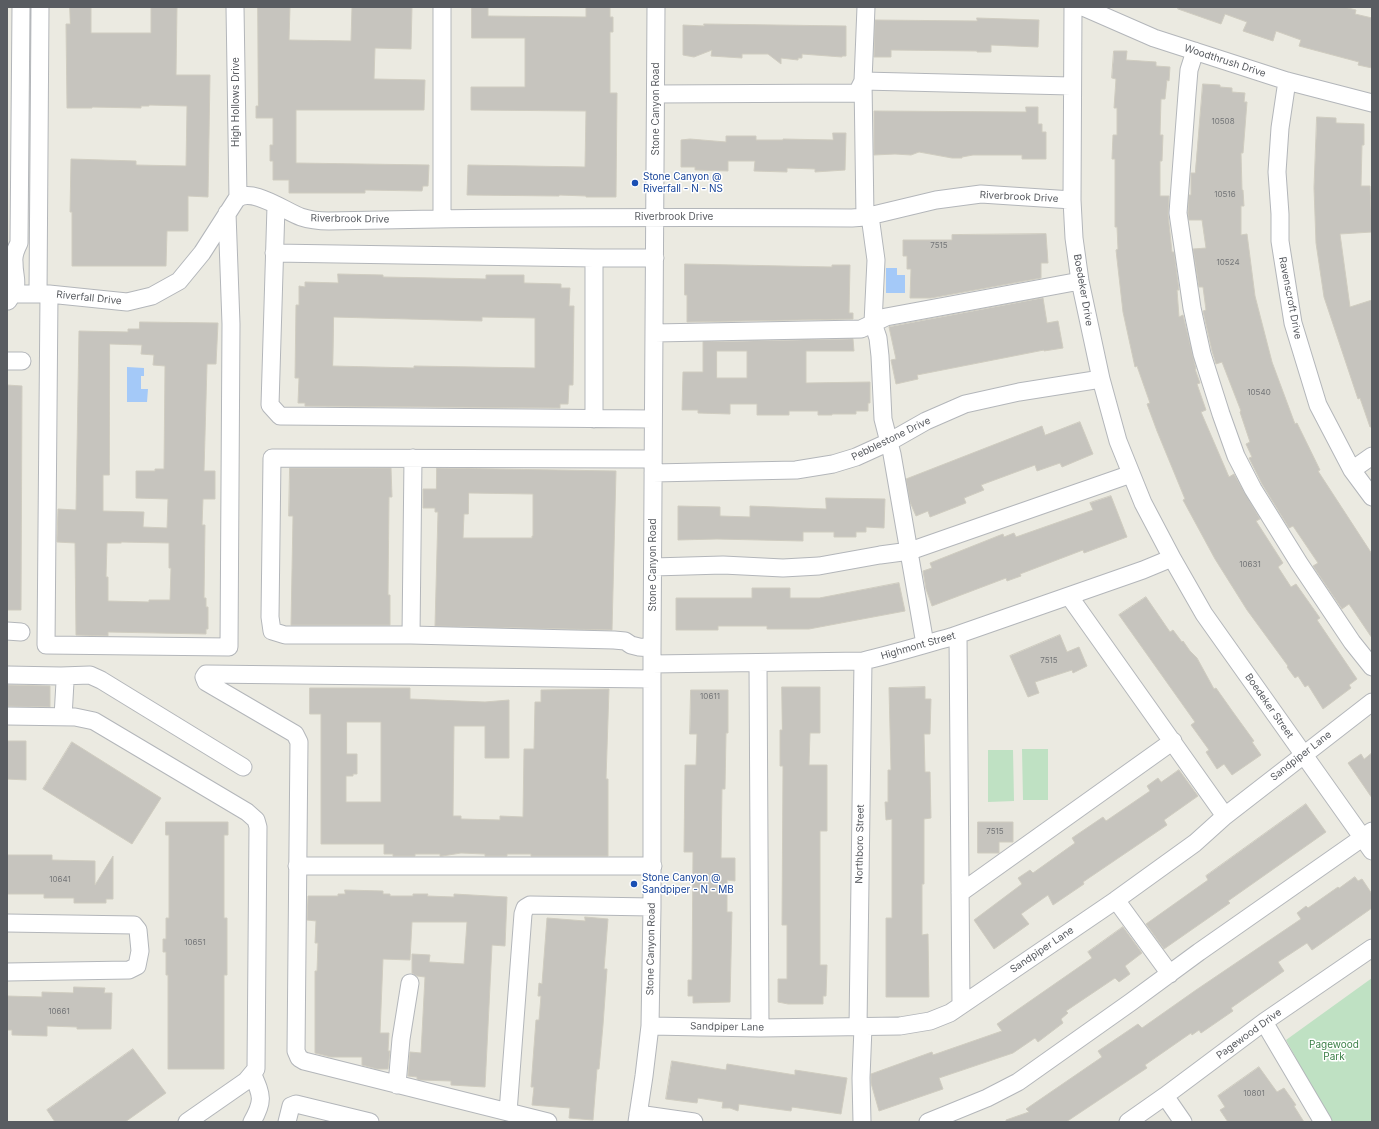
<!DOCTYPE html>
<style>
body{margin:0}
#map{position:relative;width:1379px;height:1129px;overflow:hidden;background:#ebeae1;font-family:Inter,sans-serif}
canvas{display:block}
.frame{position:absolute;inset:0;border:8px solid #595c61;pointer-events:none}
</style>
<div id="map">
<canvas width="1379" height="1129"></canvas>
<div class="frame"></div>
</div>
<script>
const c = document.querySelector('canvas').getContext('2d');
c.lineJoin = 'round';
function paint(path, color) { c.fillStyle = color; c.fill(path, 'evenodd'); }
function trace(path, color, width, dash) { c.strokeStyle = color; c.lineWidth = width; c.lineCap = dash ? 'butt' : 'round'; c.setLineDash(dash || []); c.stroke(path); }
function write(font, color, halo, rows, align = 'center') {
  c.font = font + ' Inter,sans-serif'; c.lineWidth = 3; c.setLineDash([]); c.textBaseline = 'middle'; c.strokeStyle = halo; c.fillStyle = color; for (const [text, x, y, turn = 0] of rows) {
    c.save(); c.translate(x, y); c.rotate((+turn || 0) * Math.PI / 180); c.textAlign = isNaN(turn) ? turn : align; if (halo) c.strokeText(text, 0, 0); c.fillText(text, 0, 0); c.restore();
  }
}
paint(new Path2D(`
 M1022 749H1048V800H1023Z
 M988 750H1013L1014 801 988 802Z
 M1372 978V1122H1331L1286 1040Z`), '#bfe1c3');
paint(new Path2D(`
 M886 268H897V275H905V293H886Z
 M127 367 144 368V376H141V389H148L147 402H127Z`), '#a4c9f8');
const building = new Path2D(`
 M70 7H91V33H151V7H177L176 75H210L208 197 188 196V231H167L166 266H72V212H70L71 159 136 161V165L186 166 187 106 149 105V106H141V108L92 107V108H67L66 24H70Z
 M258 7H290L289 40 351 41 352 7H412L411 49 375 48 374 79 425 80 424 110H296V163L429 165 428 186H423L422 191 365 190V193H289V180H273V161H270V145H273V118H256V106H258Z
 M472 7H488V16L586 17V7H610V17H613V32H610V93H617L616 197H586V196L559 195V196L467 195 468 165 585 167 586 111 471 110V87H525V38H472Z
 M1179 7H1344L1356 10 1355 14 1372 18V68L1358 65 1359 62 1299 46 1301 40 1276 31 1273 41 1243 31 1247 22 1225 14 1221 24 1178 9Z
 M977 18 1039 20 1038 47 991 45V52H977V51L891 50V57H874L875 20 977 21Z
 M704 24 846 26V56H842V57L802 54V58H798V60L781 58V64L768 54H742V58L711 56 712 50 694 57 683 55V25L704 26Z
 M1114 51H1127L1126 60 1156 62V66L1170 67 1169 81 1167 80 1165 99H1161L1160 135H1163L1162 161H1160V196H1169L1168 214 1172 252H1174L1179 290H1177L1179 317 1183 315 1196 369H1195L1200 383 1197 384 1206 410 1201 412 1229 477 1234 474 1260 519 1256 521 1283 563 1278 567 1291 587 1296 584 1320 618 1317 620 1357 679 1349 685 1351 688 1323 709 1308 685 1305 687 1298 676 1295 678 1287 667 1288 666 1247 610 1215 559 1183 500 1185 499 1157 431 1147 404 1150 403 1137 366 1135 367 1123 312 1116 250 1118 249 1117 227H1115V159H1112L1113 135H1117V108H1114L1116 79 1112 78Z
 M1203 84 1220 85V87L1232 88V92L1245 93 1244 102H1247L1243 153H1241L1242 190H1243L1244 206H1241V235L1247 234 1255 296 1272 362 1295 424 1297 423 1320 470 1318 471 1372 554V638L1349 604 1342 609 1313 566 1318 563 1293 526 1289 528 1262 484 1249 458 1252 457 1246 444 1250 442 1240 412 1241 411 1222 362 1216 364 1212 351 1203 311 1206 310 1203 287H1199L1193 249 1206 248 1202 220H1189L1188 213 1189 195H1191V173H1195Z
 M1026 107H1038V124H1042V132H1046V159H1022V155H973L962 157V158H952L919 152 911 155 895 154 874 155V111L1026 112Z
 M1317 117 1336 118V123L1364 124V145H1362L1361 186H1370L1372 232 1340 234 1350 307 1372 300V427H1370L1360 398 1358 399 1324 297 1316 243 1314 188Z
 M833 133H846L845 170 815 172V169L787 168V172L754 171 755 161H728V171L695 170V167H681V140L690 139 726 142V136H756V140H783V139L833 140Z
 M1046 234 1048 263H1041V278L931 298H910L911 269H907V256H903V240H952V235Z
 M685 264 832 267V265H850L849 313H853V319L687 322V295H685Z
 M338 274 383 275V277L486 279V275H524V283L561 284V288H570L569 306H574L573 385H569L568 404H560V408L305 406V403H298L299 378H295L296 305H299V286L305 287V282L338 283ZM334 317 482 321V317L535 318V368L414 366V368L333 366Z
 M1043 298 1047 323 1058 321 1063 348 1044 351V350L917 375 918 379 896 384 891 360 896 359 889 327Z
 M140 322 218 323 216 364H207L204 471H215V499H203L202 525H205L204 598H206V607H208V629H206V634L108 632V636L76 635 75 543 57 542V538L58 509 76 510 79 331 128 332V329H139ZM110 344 142 345 141 354 154 355 153 365 165 366 164 469H155V471H136V498L168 499 167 528 143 527 144 512 103 511V475H109ZM121 542 169 543V568H171L170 600H149V602L108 601V577H106L107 543H121Z
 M853 339 854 351H806V383L870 382V403H868V411H856V414H832V415H818V411H789V415H757V404H730V414L698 413V410H682L683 372H703V342ZM717 351H747V378H717Z
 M7 385 22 386 21 610H7Z
 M1080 422 1093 454 1062 467 1060 463 1037 471 1035 465 981 485 984 490 964 498 966 503 930 517 928 511 916 516 910 502 906 479 1042 426 1045 435Z
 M290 468H391L392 497H389L388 595H390V625H291L293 516H289Z
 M437 468 616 471 612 630 435 626 438 512H435V508H423V489H436ZM469 493 533 494V536H532V538H463L464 514H468Z
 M1111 496 1127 537 1084 553 1083 550 1020 574 1021 576 1007 581 1006 578 932 606 926 589 923 571 932 568 930 563 1003 534 1004 537 1014 533 1016 537 1093 510 1090 503Z
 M826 498 885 499 884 528 866 527V532H856V537H834V532H803V541L717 539 678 540V506L720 507V516L750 517V506L826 509Z
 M899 583 905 611 809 629H767V626H718V630H676V598H752V588H790V598H819Z
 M1146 597 1170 632 1173 630 1182 642 1183 641 1190 651 1197 658 1214 689 1216 688 1233 712 1254 741 1252 742 1261 755 1232 775 1224 764 1217 769 1206 752 1209 750 1191 725 1195 722 1119 615Z
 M1060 635 1067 652 1079 647 1087 666 1073 673 1072 670 1035 682 1039 693 1028 697 1010 656Z
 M7 685 50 686V707L7 706Z
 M782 687H820V733H810L809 765H827V831H820V965H827L826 996H823V1004H788L778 1002V979H787V925H782L783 766H780V730H782Z
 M925 687V699H931L930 734H924L925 772H930L931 818 924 819V884H922V935L928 934 929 997H886V918H892V819L886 820 885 802H888V770H891L889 688Z
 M310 688H410V699L485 702 509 700V758H485V726H454L453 816H461V819L500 820V816L523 817 524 749H534L535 702H541V690L609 689 606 779H608V856H531V854H507V856H485V854L461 853 442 856H440V854H415V856H393V854H384V844H321V714H310ZM347 722H381V802H346V776H353V774H357V754H347Z
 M691 690H728V733H726L725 789H722L721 858H735V881L727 880V912H732L730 1002 693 1003V996H688V980H692L693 852H684L685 765H696L697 734H690Z
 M7 741H26V780L7 779Z
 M72 742 161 798 132 844 43 789Z
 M1372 753V798L1348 763 1361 754 1364 759Z
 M1179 770 1198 796 1164 820 1167 825 1083 882 1084 884 1053 905 1048 895 1021 914 1029 924 994 949 974 920 1022 884 1018 878 1030 870 1033 873 1075 843 1072 838 1103 817 1106 821 1150 791 1147 786 1158 778 1161 782Z
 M1306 804 1326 832 1228 901 1230 903 1164 949 1146 924 1208 880 1206 876Z
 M166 822H228V835H224V918H227V975H224V1069H168V975H166V952H163V939H166V918H169V835H166Z
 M978 822H1013V842H999V853H978Z
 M7 855H52V860L95 861V885L113 856V899H106V903H74V898H44V894H7Z
 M1355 877 1358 881 1362 879 1372 894V908L1312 950 1307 943 1278 962 1284 971 1231 1008 1233 1011 1201 1033 1199 1030 1192 1035 1191 1033 1145 1065 1147 1068 1066 1122H1006V1120L1029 1112 1026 1109 1102 1057 1098 1051 1138 1024 1142 1028 1196 990 1301 919 1297 913 1306 906 1308 908 1338 887 1339 888Z
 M345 890 383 891V894H390V896H413V894H428L427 896 454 897V894L507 897 505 946 492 945 485 1087 451 1085V1081L420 1080 417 1079V1077L408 1076 410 1052 421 1053 425 977 417 976 412 973V954L430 955 429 962 464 964 467 922H412L410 960 383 959 380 1033H389L388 1051H390L388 1069H377L362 1065V1057H331L315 1053V971H317L318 943H315L316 921 307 920 308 896H338V894H345Z
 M585 917 608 919 604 969H607L603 1025 599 1069H597L593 1120 569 1118 570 1108 532 1105 534 1087H531L536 1020H539L541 996H538L539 983 542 984 547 918 585 921Z
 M1123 927 1142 953 1125 966 1130 974 1119 982 1115 978 1066 1011 1068 1013 1061 1019 1063 1023 1038 1042 1035 1038 1013 1053 939 1078 943 1089 879 1111 871 1083V1074L932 1052 933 1055 1002 1031 997 1024 1092 958 1088 952Z
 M74 987 105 988 104 993H112L111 1029H77V1027L47 1026V1036L12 1035V1030H7V996L42 997V992L73 993Z
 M133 1049 166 1093 125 1122H55L47 1110Z
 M672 1061 726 1070 727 1064 795 1075V1070L847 1078 841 1114 792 1107 791 1111 739 1104 738 1111 730 1108H722L723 1102 698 1098 697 1103 666 1099Z
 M1259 1067 1277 1092 1284 1088 1296 1105 1294 1106 1304 1122H1228L1220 1110 1225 1107 1218 1096Z`);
paint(building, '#c6c4be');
trace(building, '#cfccc0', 1);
const minor = new Path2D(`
 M235 7 238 198
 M442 7V218
 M1073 7 1072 200 1074 238 1080 281 1101 379 1118 441 1143 503 1172 558 1204 614 1372 851
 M1083 7 1154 38 1287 81 1372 103
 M1195 51 1189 70 1187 94 1178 213 1192 308 1202 354 1221 414 1236 456 1253 489 1299 563 1352 642 1372 667
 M863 81 1071 86
 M1287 81 1280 128 1277 172 1280 214V241L1293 323 1318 405 1352 470 1372 497
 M656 94 857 93 863 81
 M276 206 270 405 280 416 653 419
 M870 216 876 260 873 323 878 338 880 356 883 419 892 454 925 644
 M865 217 863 81 866 7
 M274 253 594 258
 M7 294H49L127 302 152 296 179 281 202 253 236 200C250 185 286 212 301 217 310 220 321 221 329 221 503 217 678 217 852 218L865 217 936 200 981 194 1072 200
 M38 294 40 7
 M49 294 46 645 229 647 231 324 227 213
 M8 301C21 283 14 281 14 262 13 255 16 249 19 243L21 7
 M655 333 861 329 886 317 1080 281
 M7 361H22
 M594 419V258H655
 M1352 470 1372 456
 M653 473 796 470 833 464 856 457 889 442 926 421 965 404 1019 392 1101 379
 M653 567 723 565 783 568 819 566 880 555 910 551 1131 474
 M1069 596 1225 816
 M7 631 21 632
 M411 635 413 458
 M958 635 961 1005
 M652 648 639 647 631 645 625 641 614 640 411 635H285L272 631 270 617 272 458 653 459
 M758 663 760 1028
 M652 664 863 661C893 654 922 645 951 637L1143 570 1172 558
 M7 675 61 676 90 675 101 680 243 767
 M61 676 65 682 63 717
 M7 716 75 717 94 721 247 812 256 820 258 827 256 1069 246 1081 187 1122
 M297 866H653
 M960 893 1173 741
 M1116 900 1170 974
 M7 923 134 925 138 930 140 951 137 966 129 970 7 972
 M1264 1022 1323 1122
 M650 1026 760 1028 900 1026 930 1021 950 1013 1116 900 1195 843 1225 816 1372 702
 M858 1027 863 661
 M397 1085 401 1039 410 983
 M1165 1096 1183 1122
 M508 1112 523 914 525 908 530 905 652 907
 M638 1114 694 1122
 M252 1122C264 1101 262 1096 253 1075
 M287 1122 291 1106 296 1104 370 1122
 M548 1122 304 1061 299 1058 296 1051 299 742 295 734 206 682 204 677 206 674 652 679
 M637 1122 644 1076 650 1026 652 907V648L656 7
 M862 1122 861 1078 863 1027
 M928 1122 987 1098 1018 1082 1131 1002 1199 952 1372 831
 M1128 1122 1165 1096 1264 1022 1372 948`);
trace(minor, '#b3b6ba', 19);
trace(minor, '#fff', 17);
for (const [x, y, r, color] of [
 [635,183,4,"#1a4fb4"],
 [634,884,4,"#1a4fb4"]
]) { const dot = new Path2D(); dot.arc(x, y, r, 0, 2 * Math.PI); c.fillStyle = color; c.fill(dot); trace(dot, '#fff', 1.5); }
write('8px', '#747678', null, [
 ["10508",1223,122],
 ["10516",1225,195],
 ["7515",939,246],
 ["10524",1228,263],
 ["10540",1259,393],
 ["10631",1250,565],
 ["7515",1049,661],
 ["10611",710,697],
 ["7515",995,832],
 ["10641",60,880],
 ["10651",195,943],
 ["10661",59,1012],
 ["10801",1254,1094]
]);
write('10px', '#595c61', '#fff', [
 ["Woodthrush Drive",1225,61,18],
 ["High Hollows Drive",236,102,-90],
 ["Stone Canyon Road",656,109,-90],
 ["Riverbrook Drive",1019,197,3],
 ["Riverbrook Drive",674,217],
 ["Riverbrook Drive",350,219,1],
 ["Boedeker Drive",1083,290,80],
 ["Riverfall Drive",89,298,6],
 ["Ravenscroft Drive",1290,298,79],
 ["Pebblestone Drive",891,439,-26],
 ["Stone Canyon Road",653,565,-90],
 ["Highmont Street",918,646,-16],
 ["Boedeker Street",1269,706,55],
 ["Sandpiper Lane",1301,756,-38],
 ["Northboro Street",860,844,-89],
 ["Stone Canyon Road",651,949,-89],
 ["Sandpiper Lane",1042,950,-34],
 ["Sandpiper Lane",727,1027,1],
 ["Pagewood Drive",1249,1034,-36]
]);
write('10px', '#164399', '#fff', [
 ["Stone Canyon @",643,177],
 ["Riverfall - N - NS",643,189],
 ["Stone Canyon @",642,878],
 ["Sandpiper - N - MB",642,890]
], 'left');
write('10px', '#3a7f46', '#fff', [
 ["Pagewood",1334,1045],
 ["Park",1334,1057]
]);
</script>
